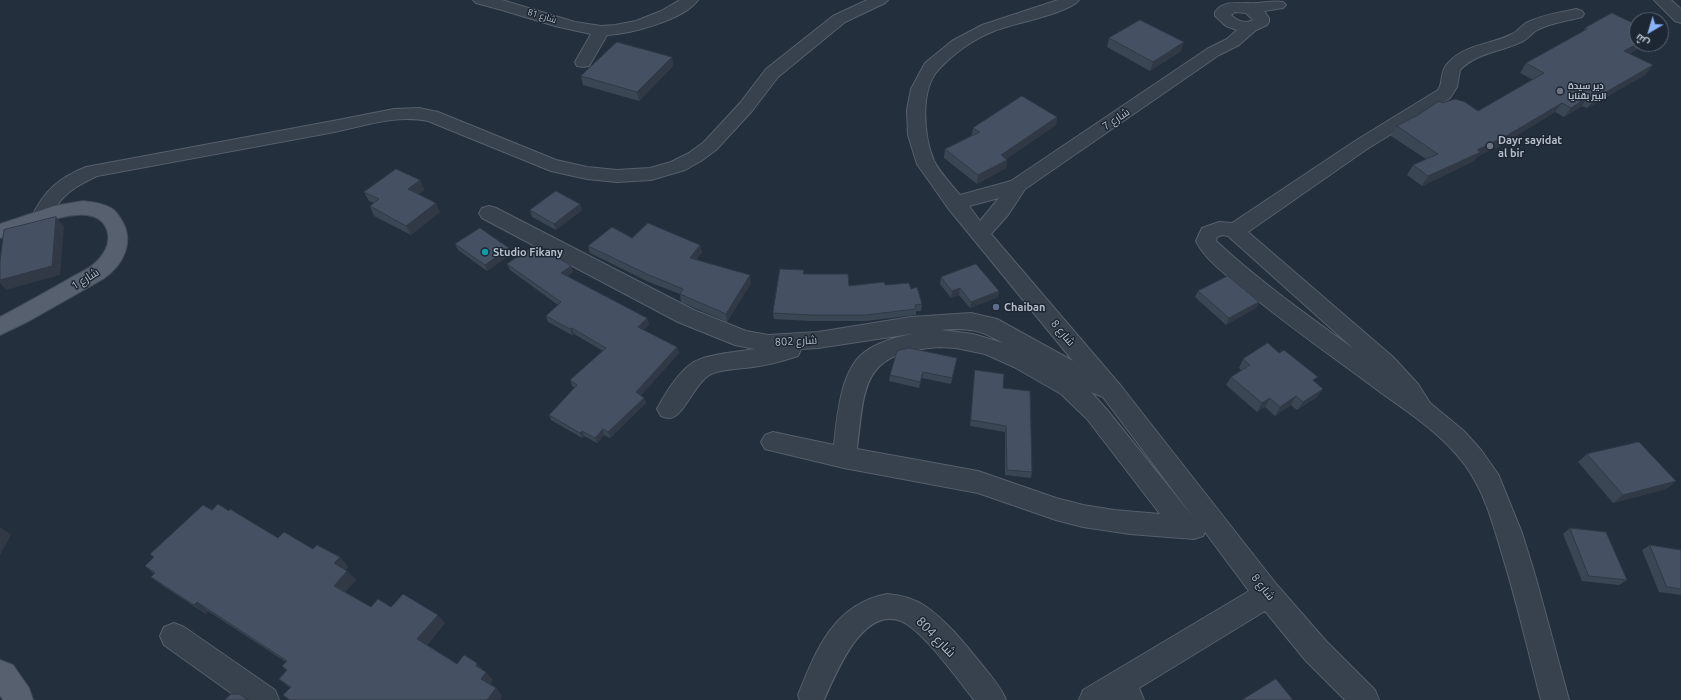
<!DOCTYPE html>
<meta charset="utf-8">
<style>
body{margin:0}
#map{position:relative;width:1681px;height:700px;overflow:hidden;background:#242f3e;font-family:Ubuntu,Cairo,sans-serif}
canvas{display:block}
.north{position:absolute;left:1629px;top:12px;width:40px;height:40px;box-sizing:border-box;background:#1d2633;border:1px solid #59626f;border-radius:50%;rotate:218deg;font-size:11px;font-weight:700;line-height:16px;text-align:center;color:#b4bcc9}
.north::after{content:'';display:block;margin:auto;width:14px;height:18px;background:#8ab4f8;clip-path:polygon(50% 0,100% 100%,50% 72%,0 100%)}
</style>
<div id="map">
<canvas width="1681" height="700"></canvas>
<div class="north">ش</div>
</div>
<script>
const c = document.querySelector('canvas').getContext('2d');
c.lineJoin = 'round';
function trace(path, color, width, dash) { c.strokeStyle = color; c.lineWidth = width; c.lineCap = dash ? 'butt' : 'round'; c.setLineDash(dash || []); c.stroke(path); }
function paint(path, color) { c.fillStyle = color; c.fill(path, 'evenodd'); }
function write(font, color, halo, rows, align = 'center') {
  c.font = font + ' Ubuntu,Cairo,sans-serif'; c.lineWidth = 3; c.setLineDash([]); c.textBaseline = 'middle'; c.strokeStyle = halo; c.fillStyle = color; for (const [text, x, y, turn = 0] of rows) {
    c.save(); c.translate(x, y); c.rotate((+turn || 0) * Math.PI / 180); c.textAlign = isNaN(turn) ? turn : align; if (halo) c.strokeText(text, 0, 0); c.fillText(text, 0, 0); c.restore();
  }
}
const minor = new Path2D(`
 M473 0H502L575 22 601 26 615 25 636 21 661 11 680 0H698C684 20 630 34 607 35L589 66 583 67 577 66 575 62 591 34 555 26 502 10 476 3Z
 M867 0H888L885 3 845 22 778 77 752 111 716 150 701 161 685 170 651 180 617 182 587 179 551 171 428 121C394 114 362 127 329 133 252 147 175 162 97 176 82 183 67 191 58 204 54 210 52 216 49 222L42 224 35 222 32 217C43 191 61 177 86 167L333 121 394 109 419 108 438 112 556 160 587 167 617 170 650 168 671 162 689 153 704 142 740 103 766 69 833 16Z
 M1058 0H1079C1070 13 1011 24 994 31 974 39 954 53 939 69 919 90 924 137 934 161 940 173 952 185 960 195L1011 181 1207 49 1227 39 1237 30 1226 26 1215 16V12C1223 1 1236 3 1248 3 1260 4 1272 0 1283 2L1286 5 1283 8 1264 11 1269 18V22L1267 25 1256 30 1239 45 1219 55 1025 189 1008 215 991 234 1121 386 1277 585 1326 641 1375 690 1379 700H1345L1306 661 1265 611 1139 688 1144 700H1079L1083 690 1249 591 1205 532 1203 536 1194 539 1130 534 1083 527 1056 520 978 493 844 468 765 449 761 442 765 435 773 432 834 445C837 418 840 376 860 356 875 342 897 337 917 333L818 348 801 349 798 356C783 361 768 365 753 367 741 369 717 369 708 376 695 384 683 417 670 418 667 418 663 417 661 416L657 409C665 394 677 374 691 364 704 354 738 352 755 349L735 345 678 322 482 218 479 213 482 208 489 206 496 208 694 310 746 331 768 335 818 332 911 317 971 313 997 319 1073 361 948 208 917 164 908 135 907 110 911 89 925 63 952 41 982 25ZM1235 12 1246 13 1253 20C1245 24 1237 21 1231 15ZM999 198 980 221 969 206ZM953 329C976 329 983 332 1003 343L973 334 941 330ZM939 347 956 348 985 354 1014 367 1061 394 1087 419 1160 514 1114 510 1083 505 1056 498 978 471 857 449C865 383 862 353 939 347ZM1091 392 1103 397 1193 517 1108 411Z
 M1654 0H1671L1681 9V23L1675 21Z
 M1576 9 1582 11 1584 14 1582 17C1567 21 1551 23 1537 30 1532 33 1529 38 1523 41 1502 52 1477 52 1460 70L1457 87 1450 98 1367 149 1248 232 1393 357 1418 384 1430 403 1464 431 1481 450 1498 474 1522 533 1535 575 1569 700H1541C1528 651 1517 602 1502 554 1493 523 1484 491 1465 465 1443 435 1410 413 1380 392 1335 358 1288 326 1245 290 1228 276 1206 261 1196 241L1202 228 1219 222 1232 223 1355 141 1438 90C1444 82 1439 72 1448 63 1465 44 1491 45 1512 34 1517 32 1521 26 1526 23 1541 15 1559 13 1576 9ZM1222 235 1228 236 1354 349C1307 315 1259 281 1216 241L1217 237Z
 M887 594C900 595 913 598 925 606 947 621 965 644 982 665 991 676 1001 687 1006 700H974C959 681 922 629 901 621 862 606 836 674 824 700H800L798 695C816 650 834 604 887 594Z
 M174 623 184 627 275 690 279 700H241L164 645 160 636 164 627Z`);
const major = new Path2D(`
 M83 201C93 202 102 203 111 208 115 210 118 215 121 219 135 241 124 265 103 279L29 321 0 335V317C24 304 48 291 72 277 79 273 89 269 95 263 103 256 110 245 108 234 100 192 24 231 0 238V224L54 206Z
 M0 660 13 665 29 688 33 700H3L0 695Z`);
trace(minor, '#565f6c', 2);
trace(major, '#414a57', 2);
paint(minor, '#38414e');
paint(major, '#56606e');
paint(new Path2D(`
 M1585 28 1637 44H1646L1629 54 1653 65 1645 75 1587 108 1582 106 1564 117 1555 112 1500 146 1478 156 1474 161 1422 186 1407 175 1413 165 1426 159 1391 136 1397 126 1442 103 1478 111 1533 80 1520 73 1526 63 1583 32Z
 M1109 38 1181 51 1150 71 1107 47Z
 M672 57 673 66 639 101 583 85 581 76Z
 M1057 117 1056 125 1006 159 1007 160 1006 168 977 184 944 158 945 149 972 135 973 128Z
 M420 180 424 190 418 194 440 212 411 235 374 216 370 206 374 203 369 201 364 192Z
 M530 210H582L556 230 532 217Z
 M632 238 700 245 702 253 696 259 751 283 727 322 681 302 680 294 651 283 590 253 588 246Z
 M455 244 509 248 511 254 487 271 458 250Z
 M507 264 571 266 573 272 567 276 647 318 649 324 643 330 677 347 679 353 641 395 644 398 646 403 610 438 604 435 597 443 584 436 582 438 551 420 549 415 575 388 572 386 570 380 603 351 574 334 572 335 548 322 546 316 558 305 510 270Z
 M804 274 849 286 885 285 911 289 922 304 921 311H916V315L866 321H811L774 319 773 313Z
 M941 277 999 291 998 297 970 308 959 295 951 298 940 284Z
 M1198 291 1259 302 1256 308 1226 325 1195 297Z
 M957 358 951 384 922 378 919 388 889 381 890 375Z
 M1243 359 1315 382 1317 397 1297 410 1291 405 1275 416 1265 407 1257 412 1226 385 1231 377 1241 370 1239 368Z
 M975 370 1003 388 1032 472 1031 478 1005 475V432L970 426Z
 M1587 454 1676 481 1666 489 1613 503 1578 462Z
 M212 510 229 511 278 538 313 549 340 557 348 567 345 570 347 571 356 580 345 592 371 607H391L445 623 427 645 457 664 483 670 493 680 490 684 496 688 502 696 500 700H289L283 695 290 688 279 679 287 671 282 666 286 662 208 611 206 614 163 586 151 577 154 574 145 566 154 558 150 554Z
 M1570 528 1627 580 1619 585 1582 581 1563 534Z
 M1650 545 1681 550V595L1659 592 1642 550Z`), '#3b4654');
paint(new Path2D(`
 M1184 42 1181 51 1150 71 1153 62Z
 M1637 44H1646L1617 61 1624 51Z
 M672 57 673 66 639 101 637 92Z
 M1653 65 1645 75 1587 108 1594 99Z
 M1589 96 1582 106 1564 117 1571 108Z
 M1562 103 1555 112 1500 146 1478 156 1474 161 1422 186 1428 176Z
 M1057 117 1056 125 1000 163 1001 155Z
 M1007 160 1006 168 977 184 978 175Z
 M420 180 424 190 412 198 408 189Z
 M436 203 440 212 411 235 406 226Z
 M580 204 582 210 556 230 554 224Z
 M56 217 64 226 60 275 6 290 0 283V280Z
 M700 245 702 253 691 265 690 258Z
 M509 248 511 254 487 271 485 265Z
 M571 266 573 272 563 279 561 273Z
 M750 275 751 283 727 322 726 314Z
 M960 288 959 295 951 298 952 291Z
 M999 291 998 297 970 308 971 302Z
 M1259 302 1256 308 1226 325 1229 318Z
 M647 318 649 324 640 333 638 327Z
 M572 328 574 334 572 335 570 329Z
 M677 347 679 353 638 398 636 392Z
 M923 372 922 378 919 388 920 382Z
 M1323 389 1317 397 1297 410 1303 402Z
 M1296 396 1291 405 1275 416 1280 407Z
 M644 398 646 403 610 438 608 432Z
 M1270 398 1265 407 1257 412 1262 403Z
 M603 429 604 435 597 443 595 438Z
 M582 431 584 436 582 438 580 433Z
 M1676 481 1666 489 1613 503 1623 495Z
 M0 527 11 535 0 555Z
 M340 557 348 567 343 573 334 563Z
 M347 571 356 580 342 595 334 586Z
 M197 602 208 611 206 614 194 605Z
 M438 615 445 623 424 648 417 639Z
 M477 663 484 672 476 666Z
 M486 672 493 680 488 687 481 679Z
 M496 688 502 696 500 700H487Z
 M240 694 249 700H245Z`), '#303945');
const building = new Path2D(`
 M1612 13 1637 25V44L1624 51 1653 65 1594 99 1589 96 1571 108 1562 103 1506 136 1477 150 1481 152 1428 176 1413 165 1438 154 1397 126 1418 115 1439 101 1442 103 1455 99 1465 102 1478 111 1544 73 1526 63 1587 29 1585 28Z
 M1140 20 1184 42 1153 62 1109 38Z
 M617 42 672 57 637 92 581 76Z
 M1022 96 1057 117 1001 155 1007 160 978 175 945 149 980 132 973 128Z
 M396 169 420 180 408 189 436 203 406 226 370 206 379 199 364 192Z
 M556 191 580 204 554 224 530 210Z
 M56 217 52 266 0 280V261L4 230Z
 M648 223 700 245 690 258 750 275 726 314 680 294 683 289 649 275 588 246 612 227 632 238Z
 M480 228 509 248 485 265 455 244Z
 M537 244 571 266 561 273 647 318 638 327 677 347 636 392 644 398 608 432 603 429 595 438 582 431 580 433 549 415 577 385 570 380 606 348 572 328 570 329 546 316 561 302 507 264Z
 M976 264 999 291 971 302 960 288 952 291 941 277Z
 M780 269 804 270 803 274H848L849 286 884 282 885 285 909 283 911 289 917 287 922 304 915 305 916 309 866 315H811L773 313Z
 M1228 276 1259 302 1229 318 1198 291Z
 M1268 343 1279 353 1284 350 1318 377 1313 380 1323 389 1303 402 1296 396 1280 407 1270 398 1262 403 1231 377 1250 365 1243 359Z
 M909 348 957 358 952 378 923 372 920 382 890 375 897 351Z
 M975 370 1004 374 1003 388 1030 391 1032 472 1007 470 1006 426 971 420Z
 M1639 442 1676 481 1623 495 1587 454Z
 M218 504 229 511 230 509 278 538 284 532 313 549 317 545 340 557 334 563 347 571 334 586 371 607 378 599 391 607 403 594 438 615 417 639 457 664 464 655 477 663 476 666 486 672 481 679 496 688 487 700H290L283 695 291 687 279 679 287 670 282 666 287 661 197 602 194 605 151 577 155 573 145 566 154 557 150 554 203 505 212 510Z
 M1570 528 1606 532 1627 580 1589 576Z
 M1650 545 1681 550V589L1667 587Z
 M1276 679 1293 700H1242Z
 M231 694H240L246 699 245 700H225Z`);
paint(building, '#455162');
trace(building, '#303945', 1);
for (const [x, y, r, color] of [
 [1560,91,4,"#6b7280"],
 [1490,146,4,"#6b7280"],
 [485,252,4,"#0f9aa8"],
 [996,307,4,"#5c6f8a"]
]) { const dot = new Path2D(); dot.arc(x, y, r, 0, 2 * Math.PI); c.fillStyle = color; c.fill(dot); trace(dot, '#1d2633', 1.5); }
write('9px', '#b4bcc9', '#1d2633', [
 ["شارع 81",542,16,17]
]);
write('bold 9px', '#b4bcc9', '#1d2633', [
 ["دير سيدة",1568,86],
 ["البير بقنايا",1568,96]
], 'left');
write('11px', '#b4bcc9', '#1d2633', [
 ["شارع 7",1116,119,-34],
 ["شارع 1",85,279,-32],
 ["شارع 8",1063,333,50],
 ["شارع 802",796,341,-3],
 ["شارع 8",1263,587,52]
]);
write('bold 11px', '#b4bcc9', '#1d2633', [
 ["Dayr sayidat",1498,140],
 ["al bir",1498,153],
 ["Studio Fikany",493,252],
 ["Chaiban",1004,307]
], 'left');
write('13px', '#b4bcc9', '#1d2633', [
 ["شارع 804",936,637,46]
]);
</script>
